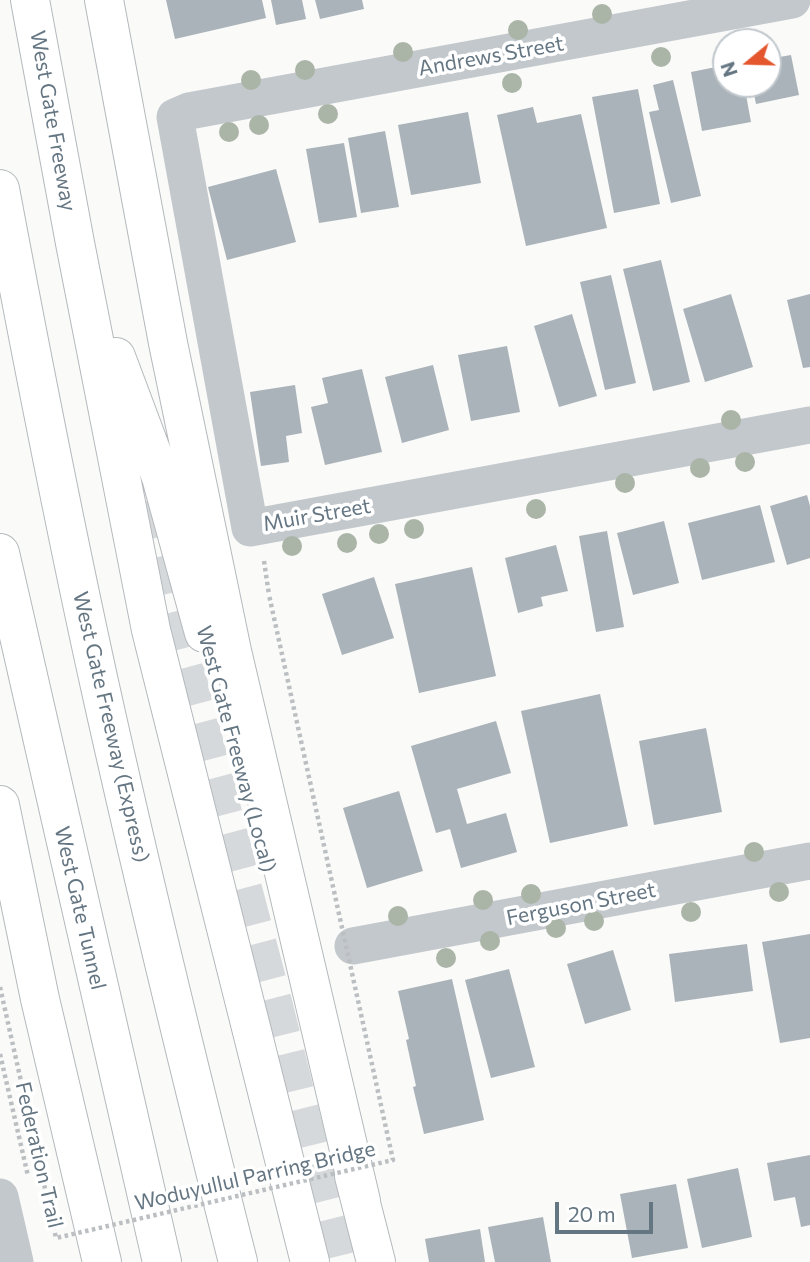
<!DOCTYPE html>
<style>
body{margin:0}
#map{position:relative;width:810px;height:1262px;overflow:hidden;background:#fafaf8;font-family:Commissioner,sans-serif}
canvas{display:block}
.north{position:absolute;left:712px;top:28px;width:70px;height:70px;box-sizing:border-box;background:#fff;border:2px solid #c1c8cd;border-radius:50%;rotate:251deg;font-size:19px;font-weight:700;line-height:28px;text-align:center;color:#657683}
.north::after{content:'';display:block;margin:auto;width:24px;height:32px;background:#e4572e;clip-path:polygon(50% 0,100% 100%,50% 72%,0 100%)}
.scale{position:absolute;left:555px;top:1202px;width:98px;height:32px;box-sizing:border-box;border:4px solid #657683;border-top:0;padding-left:9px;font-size:21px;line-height:24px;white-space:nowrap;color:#657683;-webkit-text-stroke:5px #fff;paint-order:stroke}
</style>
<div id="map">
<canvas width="810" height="1262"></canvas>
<div class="north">N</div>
<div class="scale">20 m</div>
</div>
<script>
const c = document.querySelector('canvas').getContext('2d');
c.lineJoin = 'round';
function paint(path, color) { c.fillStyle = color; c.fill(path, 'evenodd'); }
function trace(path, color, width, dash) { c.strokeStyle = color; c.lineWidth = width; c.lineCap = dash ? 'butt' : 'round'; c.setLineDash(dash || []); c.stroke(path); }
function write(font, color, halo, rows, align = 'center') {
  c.font = font + ' Commissioner,sans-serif'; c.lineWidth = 7; c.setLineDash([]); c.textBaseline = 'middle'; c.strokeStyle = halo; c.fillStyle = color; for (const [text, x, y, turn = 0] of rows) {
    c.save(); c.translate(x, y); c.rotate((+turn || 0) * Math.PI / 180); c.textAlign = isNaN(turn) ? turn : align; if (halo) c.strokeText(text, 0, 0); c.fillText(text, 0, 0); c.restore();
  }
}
paint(new Path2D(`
 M166 0H262L266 18 175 39Z
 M271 0H302L306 19 276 25Z
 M315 0H362L364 9 320 19Z
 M791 55 799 95 756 104 752 84H768V59Z
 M726 65V84H744L751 122 702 131 691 72Z
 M673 80 701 196 671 203 649 112 659 110 653 85Z
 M638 89 660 204 614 213 592 97Z
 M533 107 537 123 581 114 607 228 526 246 497 115Z
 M468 112 481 183 411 195 398 125Z
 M385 131 399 207 361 213 348 138Z
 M344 143 357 217 319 223 306 149Z
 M276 169 296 242 227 260 208 187Z
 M661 260 690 382 653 391 623 269Z
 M611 275 636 383 605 390 580 282Z
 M731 294 753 367 705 382 683 309Z
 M810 294V367L803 368 787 300Z
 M572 314 597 396 559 407 534 326Z
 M507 346 520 412 471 421 458 355Z
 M433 365 449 430 402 443 385 377Z
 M362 369 382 452 325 465 311 407 328 403 322 378Z
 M295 385 302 433 286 436 289 462 261 466 250 392Z
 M807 495 810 506V558L787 565 770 506Z
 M760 505 775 562 702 580 688 523Z
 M664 521 679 583 633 595 617 533Z
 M607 531 624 627 596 632 579 536Z
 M556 545 568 591 541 597 543 606 518 613 505 558Z
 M472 567 496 676 419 693 395 584Z
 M374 577 394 638 342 655 322 594Z
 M600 694 628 826 550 843 521 711Z
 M496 721 511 773 457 789 467 824 506 813 517 852 461 868 450 829 436 833 411 746Z
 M706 728 722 812 654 825 639 741Z
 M399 791 423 871 367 888 343 808Z
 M810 934V1038L780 1043 762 942Z
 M747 944 753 991 675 1002 669 954Z
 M613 950 631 1010 585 1024 567 964Z
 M509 969 535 1067 491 1078 465 980Z
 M452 979 484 1120 424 1134 413 1087 416 1086 406 1040 409 1039 398 991Z
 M810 1155V1225L801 1227 795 1197 774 1201 767 1163Z
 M738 1168 752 1237 702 1248 687 1179Z
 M676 1184 688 1248 632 1258 620 1194Z
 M543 1217 551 1262H495L488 1227Z
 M480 1229 485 1262H429L425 1239Z`), '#aab3b9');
trace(new Path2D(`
 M143 502 176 635 274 1006 337 1262`), '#d5d9db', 38, [38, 19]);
const highway = new Path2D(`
 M30 0 75 243 151 630 310 1262
 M104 0 168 343 232 651 361 1201
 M0 189C31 354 63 518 99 682 142 876 189 1069 238 1262
 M116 357 161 477 204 633
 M0 553 162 1262
 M0 805 40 999 102 1262
 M354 1176 376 1262`);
trace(highway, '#b4b9bd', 40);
trace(new Path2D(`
 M264 561 269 595
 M0 1054 28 1176`), '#bbbfc2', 4.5, [3.5, 3.5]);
trace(new Path2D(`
 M792 0 189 111 175 117 250 528 810 425
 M353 946 810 861
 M0 1197 15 1262`), '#c3c8cc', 37);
trace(highway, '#fff', 38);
trace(new Path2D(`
 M0 987 56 1238 393 1160 269 595`), '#bbbfc2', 4.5, [3.5, 3.5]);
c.fillStyle = '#aab4a7';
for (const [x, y] of [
 [602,14],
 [518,30],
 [403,52],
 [661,57],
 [305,70],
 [251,80],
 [512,83],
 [328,114],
 [259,125],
 [229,132],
 [731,420],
 [745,462],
 [700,468],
 [625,483],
 [536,509],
 [414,529],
 [379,534],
 [347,543],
 [292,546],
 [754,852],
 [779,892],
 [531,894],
 [483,900],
 [691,912],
 [398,916],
 [594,921],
 [556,928],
 [490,941],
 [446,958]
]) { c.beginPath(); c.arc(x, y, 10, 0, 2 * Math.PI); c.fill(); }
write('21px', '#657683', '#fff', [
 ["Andrews Street",491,56,-10],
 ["West Gate Freeway",53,121,80],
 ["Muir Street",317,515,-10],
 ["West Gate Freeway (Express)",111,727,77],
 ["West Gate Freeway (Local)",236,749,75],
 ["Ferguson Street",581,904,-11],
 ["West Gate Tunnel",80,908,77],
 ["Federation Trail",39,1155,77],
 ["Woduyullul Parring Bridge",255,1176,-13]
]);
</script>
